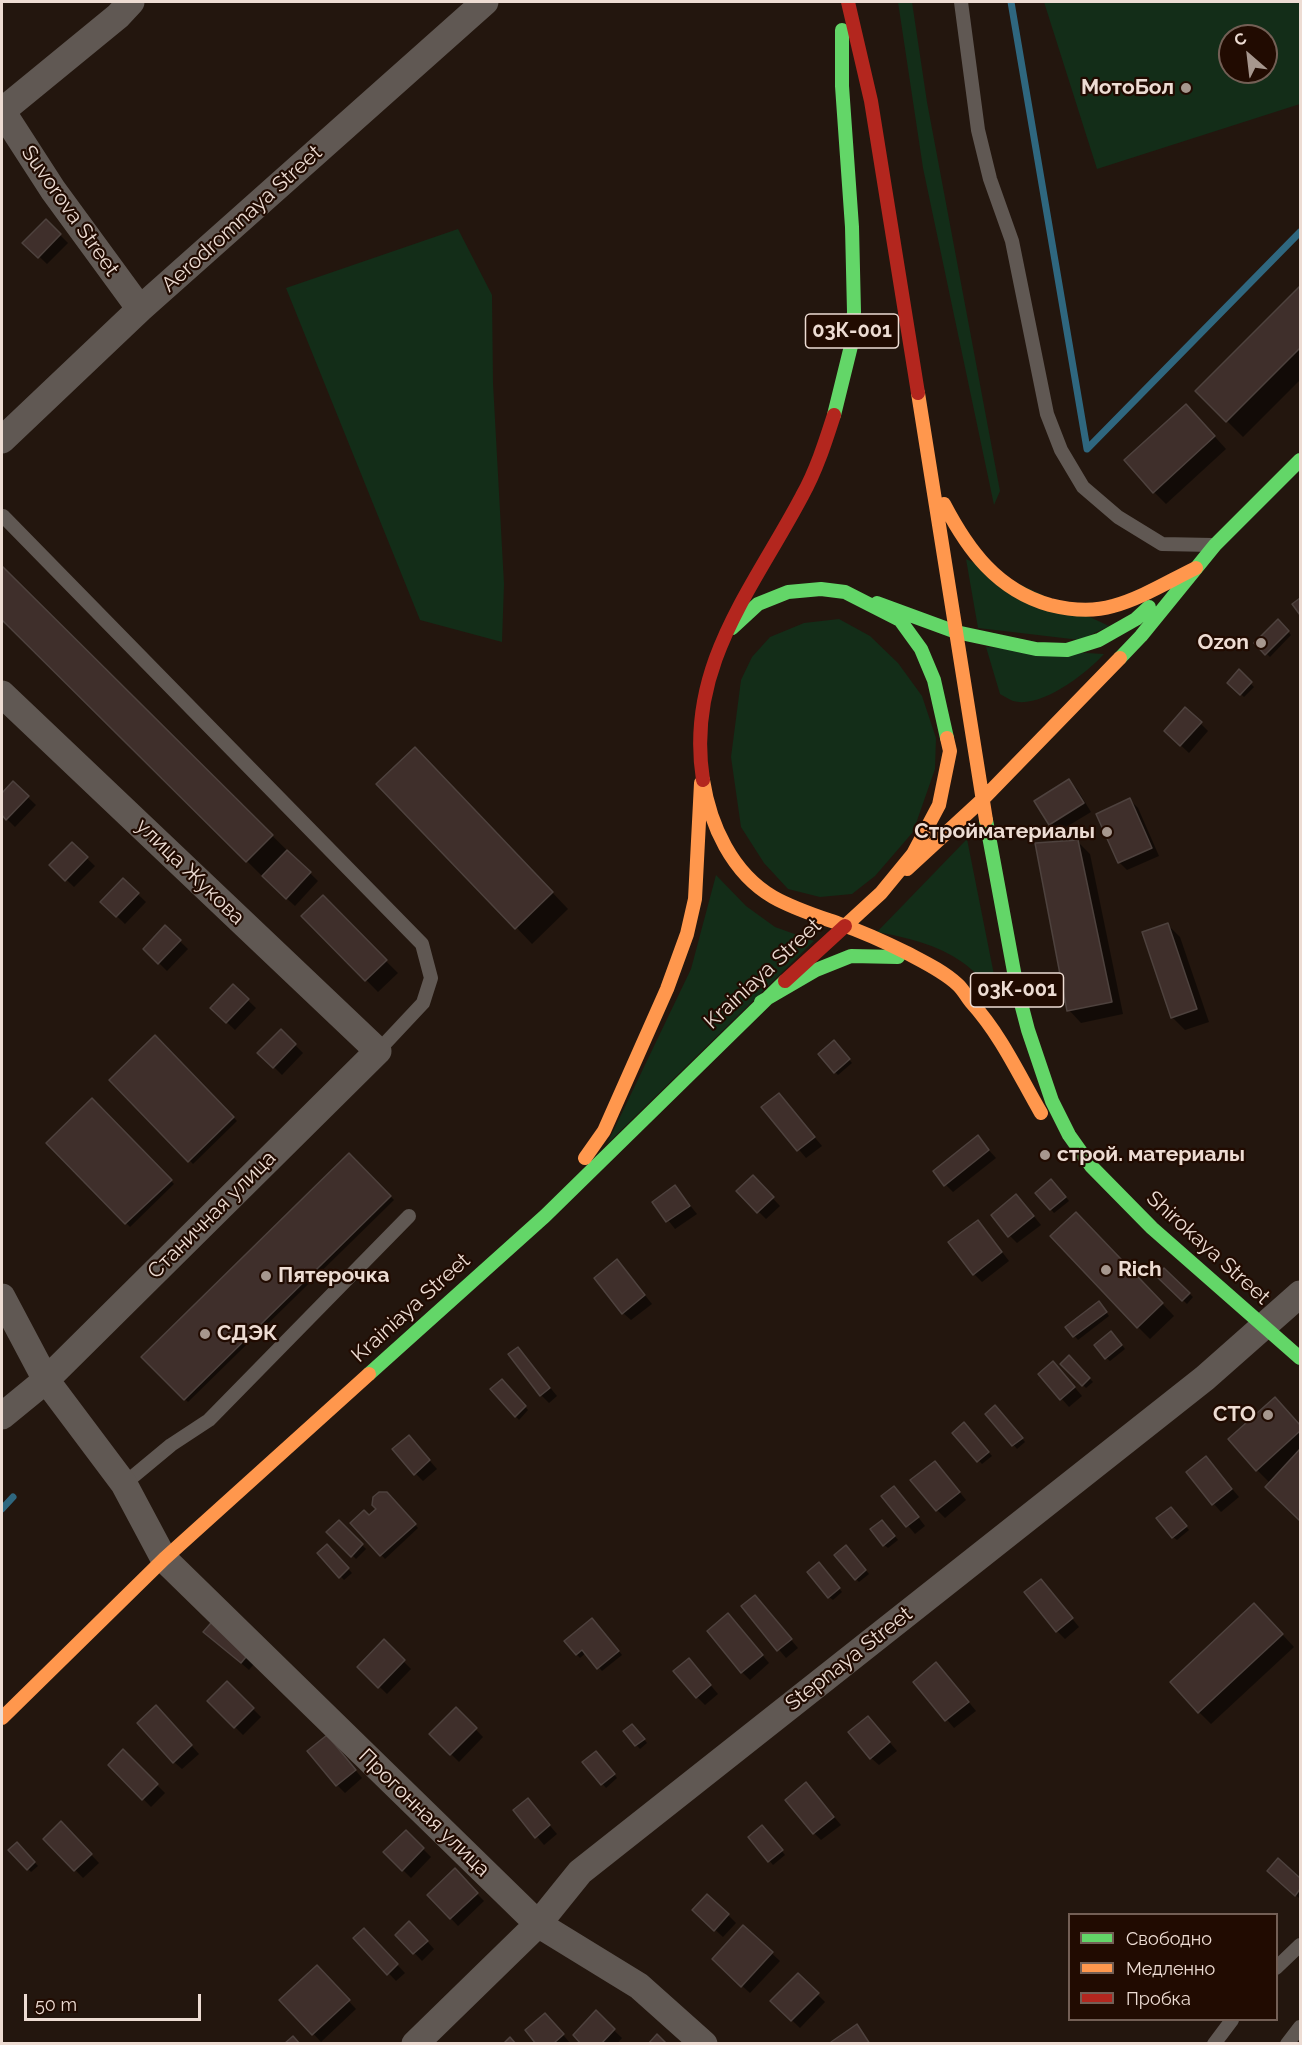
<!DOCTYPE html>
<meta charset="utf-8">
<style>
body{margin:0}
#map{position:relative;width:1302px;height:2045px;overflow:hidden;background:#23160e;font-family:Raleway,sans-serif}
canvas{display:block}
.frame{position:absolute;inset:0;border:3px solid #eddcd3;pointer-events:none}
.legend{position:absolute;left:1068px;top:1913px;width:210px;height:108px;box-sizing:border-box;background:#210b01;border:2px solid #735f55;margin:0;padding:8px 10px;list-style:none;font-size:18px;color:#eddcd3}
.legend li{display:flex;align-items:center;gap:12px;height:30px}
.legend b{width:30px;border:2px solid #735f55}
.north{position:absolute;left:1218px;top:24px;width:60px;height:60px;box-sizing:border-box;background:#210b01;border:2px solid #735f55;border-radius:50%;rotate:332deg;font-size:16px;font-weight:700;line-height:24px;text-align:center;color:#eddcd3}
.north::after{content:'';display:block;margin:auto;width:21px;height:27px;background:#a6978e;clip-path:polygon(50% 0,100% 100%,50% 72%,0 100%)}
.scale{position:absolute;left:24px;top:1994px;width:177px;height:27px;box-sizing:border-box;border:3px solid #eddcd3;border-top:0;padding-left:8px;font-size:18px;line-height:21px;white-space:nowrap;color:#eddcd3;-webkit-text-stroke:4px #210b01;paint-order:stroke}
</style>
<div id="map">
<canvas width="1302" height="2045"></canvas>
<div class="frame"></div>
<ul class="legend">
<li><b style="height:8px;background:#63d668"></b>Свободно</li>
<li><b style="height:8px;background:#ff974d"></b>Медленно</li>
<li><b style="height:8px;background:#b3261e"></b>Пробка</li>
</ul>
<div class="north">С</div>
<div class="scale">50 m</div>
</div>
<script>
const c = document.querySelector('canvas').getContext('2d');
c.lineJoin = 'round';
function paint(path, color) { c.fillStyle = color; c.fill(path, 'evenodd'); }
function trace(path, color, width, dash) { c.strokeStyle = color; c.lineWidth = width; c.lineCap = dash ? 'butt' : 'round'; c.setLineDash(dash || []); c.stroke(path); }
function write(font, color, halo, rows, align = 'center') {
  c.font = font + ' Raleway,sans-serif'; c.lineWidth = 4.5; c.setLineDash([]); c.textBaseline = 'middle'; c.strokeStyle = halo; c.fillStyle = color; for (const [text, x, y, turn = 0] of rows) {
    c.save(); c.translate(x, y); c.rotate((+turn || 0) * Math.PI / 180); c.textAlign = isNaN(turn) ? turn : align; if (halo) c.strokeText(text, 0, 0); c.fillText(text, 0, 0); c.restore();
  }
}
paint(new Path2D(`
 M898 2H912L927 102 1000 491 994 505 923 168Z
 M1044 2H1300V104L1097 169ZM1230 36H1266V72H1230Z
 M458 229 492 295 493 383 504 584 502 642 420 620 286 288Z
 M966 559 1109 626 1080 640 978 628Z
 M839 619 870 636 898 663 922 696 936 738 935 769 913 832 875 876 852 894 820 897 788 889 764 863 741 827 731 757 741 680 752 657 770 637 804 623Z
 M986 647 1104 654C1087 673 1041 709 1013 701 1008 699 1004 696 1000 694Z
 M967 839 998 995C986 984 975 971 962 962 938 945 906 937 877 932Z
 M716 875 746 906 775 927 814 941 607 1144 691 969Z`), '#132d18');
paint(new Path2D(`
 M46 221 68 243 47 264 25 243Z
 M1300 288V380L1243 437 1197 391Z
 M1198 418 1226 449 1166 504 1154 492Z
 M2 568 318 881 295 906 263 877 2 618Z
 M1278 621 1291 635 1270 657 1256 643Z
 M1239 672 1254 687 1244 697 1229 683Z
 M1186 709 1208 731 1189 753 1174 739Z
 M431 765 568 909 532 944 516 927Z
 M1069 781 1077 789 1091 812 1058 832 1050 824Z
 M13 783 36 805 15 827 2 814V796Z
 M1130 800 1138 808 1159 856 1127 870 1119 862Z
 M1078 842 1090 854 1123 1014 1081 1023 1069 1010Z
 M72 844 95 866 74 887 51 865Z
 M123 880 146 902 125 924 102 902Z
 M322 898 398 973 378 992 303 916Z
 M1168 925 1180 937 1209 1022 1185 1030 1173 1018 1144 933Z
 M165 927 188 949 167 971 145 949Z
 M233 986 256 1008 235 1030 212 1008Z
 M281 1031 303 1053 282 1075 260 1053Z
 M155 1037 237 1121 193 1164 111 1080Z
 M837 1046 852 1063 838 1075 835 1072Z
 M779 1095 822 1146 806 1158 763 1107Z
 M92 1100 174 1184 130 1227 48 1143Z
 M977 1137 996 1158 953 1192 946 1185Z
 M349 1155 394 1200 188 1402 143 1357Z
 M753 1177 780 1206 766 1219 738 1191Z
 M1055 1184 1069 1201 1054 1213 1037 1193Z
 M675 1187 697 1214 675 1229 654 1202Z
 M1024 1204 1041 1225 1017 1243 1010 1236Z
 M1088 1226 1174 1316 1150 1339 1138 1327Z
 M985 1230 1009 1261 982 1282 974 1274Z
 M624 1269 652 1304 631 1320 623 1313Z
 M1164 1270 1193 1297 1187 1304 1158 1276Z
 M1102 1306 1109 1316 1078 1340 1067 1327Z
 M1115 1336 1125 1349 1110 1361 1106 1358Z
 M525 1357 557 1396 549 1403 541 1395Z
 M1069 1357 1093 1382 1086 1388 1062 1364Z
 M1061 1371 1082 1396 1069 1407 1040 1374Z
 M502 1381 528 1410 519 1420 492 1390Z
 M999 1410 1025 1442 1017 1449 987 1414Z
 M1287 1411 1300 1426V1519L1267 1487 1270 1483 1257 1470Z
 M963 1424 992 1456 982 1464 954 1433Z
 M416 1445 437 1469 423 1481 415 1473Z
 M1213 1466 1239 1497 1221 1512 1214 1504Z
 M942 1470 966 1500 945 1518 937 1510Z
 M386 1493 418 1528 385 1559 352 1524 369 1517 378 1509Z
 M883 1496H902L925 1526 915 1534Z
 M1174 1512 1189 1530 1177 1540 1173 1537Z
 M339 1522 366 1549 356 1559 329 1532Z
 M886 1525 898 1540 888 1548 884 1545Z
 M327 1546 352 1573 344 1580 319 1553Z
 M849 1550 869 1574 859 1582 856 1579Z
 M822 1567 842 1592 833 1600 829 1597Z
 M1048 1589 1079 1627 1065 1639 1057 1631Z
 M755 1597 798 1648 786 1658 743 1607Z
 M1266 1617 1294 1647 1211 1724 1199 1712Z
 M596 1623 622 1655 602 1671 586 1653 580 1658 566 1642Z
 M736 1623 769 1663 750 1680 742 1672Z
 M205 1632 262 1654 249 1670Z
 M384 1642 411 1669 387 1694 359 1667Z
 M696 1668 718 1694 705 1705 697 1697Z
 M944 1672 976 1711 954 1728 915 1682Z
 M227 1683 261 1717 243 1735 209 1701Z
 M456 1709 483 1737 459 1762 431 1734Z
 M164 1715 199 1754 182 1769 174 1762Z
 M876 1726 897 1751 879 1765 871 1758Z
 M636 1729 647 1743 640 1749 625 1732Z
 M334 1744 362 1778 345 1793 337 1785Z
 M123 1751 165 1793 151 1807 110 1765Z
 M599 1756 617 1778 606 1788 584 1762Z
 M813 1792 841 1825 821 1840 814 1833Z
 M528 1800 557 1834 544 1845 515 1810Z
 M61 1823 99 1863 83 1878 45 1839Z
 M765 1830 785 1855 773 1865 750 1837Z
 M406 1832 431 1857 411 1878 385 1852Z
 M17 1844 38 1866 31 1872 10 1850Z
 M1278 1860 1300 1880 1299 1898 1269 1871Z
 M455 1871 484 1901 458 1926 429 1895Z
 M728 1915 736 1923 723 1937 702 1918Z
 M743 1927 780 1961 750 1993 721 1967Z
 M364 1930 405 1973 396 1981 355 1938Z
 M417 1930 434 1949 422 1961 397 1935Z
 M317 1967 356 2009 321 2042 282 2000Z
 M798 1975 825 2002 800 2028 772 2001Z
 M596 2013 622 2038 617 2044 582 2043Z
 M553 2023 570 2043V2044H538Z`), '#0007');
trace(new Path2D(`
 M1011 2 1087 449 1300 232
 M2 1509 13 1497`), '#2f677f', 7);
const building = new Path2D(`
 M46 219 61 234 38 258 22 243Z
 M1300 286V348L1226 422 1195 391Z
 M1186 404 1215 436 1153 493 1124 460Z
 M2 566 273 835 246 862 2 620Z
 M1300 598V615L1292 604Z
 M1278 619 1289 631 1265 655 1254 643Z
 M1239 669 1252 682 1240 695 1227 683Z
 M1185 707 1202 722 1180 746 1164 731Z
 M415 747 553 892 515 929 376 784Z
 M1069 779 1084 803 1049 825 1034 801Z
 M13 781 29 796 6 820 2 815V793Z
 M1130 798 1152 848 1118 863 1096 814Z
 M1078 840 1112 1002 1067 1011 1035 843Z
 M72 842 88 857 65 881 49 865Z
 M287 850 311 872 286 899 262 876Z
 M123 878 139 893 116 917 100 902Z
 M323 895 387 960 365 981 301 916Z
 M1168 923 1197 1009 1171 1018 1142 932Z
 M165 925 181 940 158 964 143 949Z
 M233 984 249 999 226 1023 210 1008Z
 M281 1029 296 1044 273 1068 257 1053Z
 M155 1035 234 1117 188 1162 109 1080Z
 M834 1040 850 1059 834 1073 818 1054Z
 M779 1093 815 1137 797 1151 761 1107Z
 M92 1098 172 1180 125 1224 46 1143Z
 M978 1135 989 1150 944 1186 933 1171Z
 M349 1153 391 1196 184 1400 141 1357Z
 M753 1175 774 1197 757 1213 736 1191Z
 M1051 1179 1066 1197 1050 1210 1035 1193Z
 M675 1185 690 1206 666 1222 652 1202Z
 M1016 1194 1034 1216 1008 1237 991 1215Z
 M1076 1212 1163 1303 1137 1328 1050 1236Z
 M978 1220 1002 1252 973 1275 948 1242Z
 M617 1259 645 1295 622 1314 594 1278Z
 M1164 1268 1190 1293 1182 1301 1156 1276Z
 M1099 1301 1107 1312 1073 1337 1065 1327Z
 M1111 1331 1122 1345 1105 1359 1094 1345Z
 M518 1347 550 1388 540 1396 508 1354Z
 M1069 1355 1090 1378 1082 1386 1060 1364Z
 M1053 1361 1075 1387 1060 1400 1038 1374Z
 M502 1379 526 1406 515 1417 490 1389Z
 M1275 1397 1300 1425V1431L1256 1471 1228 1439Z
 M995 1405 1023 1438 1012 1446 985 1414Z
 M964 1422 989 1452 977 1462 952 1433Z
 M409 1435 430 1460 414 1475 392 1449Z
 M1300 1449V1521L1265 1487Z
 M1206 1456 1232 1489 1212 1505 1186 1472Z
 M935 1461 960 1492 936 1511 910 1480Z
 M894 1486 919 1517 906 1527 881 1496Z
 M379 1492H387L416 1524 380 1556 350 1523 364 1510 369 1515 376 1509 372 1505 373 1497Z
 M1171 1507 1187 1526 1172 1538 1156 1518Z
 M339 1520 363 1544 351 1557 326 1532Z
 M882 1520 895 1536 883 1546 870 1529Z
 M327 1544 349 1568 339 1578 317 1553Z
 M846 1545 866 1570 855 1580 834 1555Z
 M819 1562 840 1588 828 1598 807 1572Z
 M1041 1579 1073 1618 1056 1632 1024 1592Z
 M755 1595 792 1639 777 1651 741 1606Z
 M1254 1603 1283 1634 1198 1713 1170 1682Z
 M728 1613 763 1655 741 1673 707 1631Z
 M218 1615 256 1645 241 1663 203 1632Z
 M592 1618 619 1651 597 1669 582 1650 576 1655 564 1641Z
 M384 1639 405 1660 378 1688 357 1667Z
 M689 1658 711 1685 696 1698 673 1671Z
 M936 1662 969 1702 945 1721 913 1682Z
 M227 1681 254 1708 234 1728 207 1701Z
 M156 1705 192 1745 173 1763 137 1723Z
 M456 1707 477 1728 450 1755 429 1734Z
 M868 1716 890 1742 870 1759 848 1732Z
 M632 1724 645 1739 635 1746 623 1731Z
 M327 1735 356 1770 336 1786 307 1751Z
 M123 1749 158 1784 142 1800 108 1765Z
 M596 1751 615 1774 601 1785 582 1762Z
 M806 1782 834 1817 813 1834 785 1800Z
 M528 1798 550 1825 535 1838 513 1810Z
 M61 1821 92 1854 74 1871 43 1839Z
 M762 1825 783 1850 768 1862 748 1837Z
 M406 1830 424 1848 402 1871 383 1852Z
 M17 1842 35 1862 27 1870 8 1850Z
 M1278 1858 1300 1878V1889L1295 1896 1267 1871Z
 M455 1868 478 1893 450 1919 427 1895Z
 M707 1894 729 1914 714 1931 692 1910Z
 M409 1921 428 1941 413 1954 395 1935Z
 M743 1925 773 1952 741 1987 712 1959Z
 M364 1928 398 1964 387 1975 353 1938Z
 M317 1965 350 2000 312 2035 279 2000Z
 M798 1973 819 1993 791 2021 770 2001Z
 M596 2010 615 2029 601 2044H581L573 2035Z
 M545 2013 564 2034 553 2044H536L525 2030Z
 M857 2024 870 2044H832L831 2042Z
 M657 2034 667 2044H648Z
 M293 2036 300 2044H284Z
 M510 2037 516 2044H503Z`);
paint(building, '#3f2f2b');
trace(building, '#4e423e', 1.5);
trace(new Path2D(`
 M961 2 978 130 990 179 1012 241 1047 414 1061 450 1083 487 1118 517 1162 544 1213 545
 M3 516 422 944 431 978 423 1003 378 1051
 M124 1484 171 1445 209 1420 409 1216
 M1276 1968 1300 1945
 M1214 2044 1232 2020
 M1287 2044 1300 2027`), '#605853', 14);
trace(new Path2D(`
 M131 2 118 16 2 111 53 190 140 309
 M2 440 140 309 485 2
 M2 694 378 1051 46 1380 2 1416
 M2 1297 46 1380 124 1484 164 1559 538 1924 639 1986 704 2044
 M415 2044 538 1924 580 1872 1205 1378 1300 1294`), '#605853', 27);
trace(new Path2D(`
 M834 415 851 346 854 312 852 227 842 86V30
 M877 603 956 632 1036 649 1067 650 1099 640 1136 619 1149 607
 M732 628 758 604 788 592 821 589 845 592 900 620 921 649 934 680 947 738
 M1120 658 1141 636 1215 545 1300 460
 M986 820 1017 988 1028 1030 1052 1101 1069 1135 1091 1166 1152 1228 1300 1358
 M761 1002 816 970 851 956 898 957
 M369 1374 545 1216 785 981`), '#63d668', 14);
trace(new Path2D(`
 M918 393 986 820
 M944 504C968 550 997 590 1050 605 1070 610 1093 612 1113 606 1142 598 1169 581 1196 568
 M703 780C710 825 732 873 773 897 794 909 817 916 840 924 863 932 885 942 907 953 924 962 943 971 957 984 963 989 966 996 971 1002 1001 1035 1019 1075 1041 1113
 M907 869 982 800 1120 658
 M845 926 881 893 913 854 939 805 950 751 947 738
 M585 1158 604 1131 667 989 687 934 695 899 701 783
 M2 1718 164 1559 369 1374`), '#ff974d', 14);
trace(new Path2D(`
 M848 2 871 101 918 393
 M703 780C685 667 753 589 802 496 816 471 825 443 834 415
 M785 981 845 926`), '#b3261e', 14);
for (const [x, y, r, color] of [
 [1186,88,6,"#a6978e"],
 [1261,643,6,"#a6978e"],
 [1107,832,6,"#a6978e"],
 [1045,1155,6,"#a6978e"],
 [1106,1270,6,"#a6978e"],
 [266,1276,6,"#a6978e"],
 [205,1334,6,"#a6978e"],
 [1268,1415,6,"#a6978e"]
]) { const dot = new Path2D(); dot.arc(x, y, r, 0, 2 * Math.PI); c.fillStyle = color; c.fill(dot); trace(dot, '#210b01', 2); }
for (const [x, y, w] of [
 [852,331,93],
 [1017,990,93]
]) { const box = new Path2D(); box.roundRect(x - w / 2, y - 17, w, 34, 4.5); c.fillStyle = '#210b01'; c.fill(box); trace(box, '#eddcd3', 1.5); }
write('bold 20px', '#eddcd3', null, [
 ["03К-001",852,331],
 ["03К-001",1017,990]
]);
write('bold 21px', '#eddcd3', '#210b01', [
 ["МотоБол",1174,88],
 ["Ozon",1249,643],
 ["Стройматериалы",1095,832],
 ["строй. материалы",1057,1155,"left"],
 ["Rich",1118,1270,"left"],
 ["Пятерочка",278,1276,"left"],
 ["СДЭК",217,1334,"left"],
 ["СТО",1256,1415]
], 'right');
write('21px', '#eddcd3', '#210b01', [
 ["Suvorova Street",70,211,55],
 ["Aerodromnaya Street",242,219,-42],
 ["улица Жукова",190,872,44],
 ["Krainiaya Street",763,974,-43],
 ["Станичная улица",212,1215,-45],
 ["Shirokaya Street",1208,1248,42],
 ["Krainiaya Street",411,1308,-42],
 ["Stepnaya Street",849,1659,-38],
 ["Прогонная улица",424,1813,44]
]);
</script>
